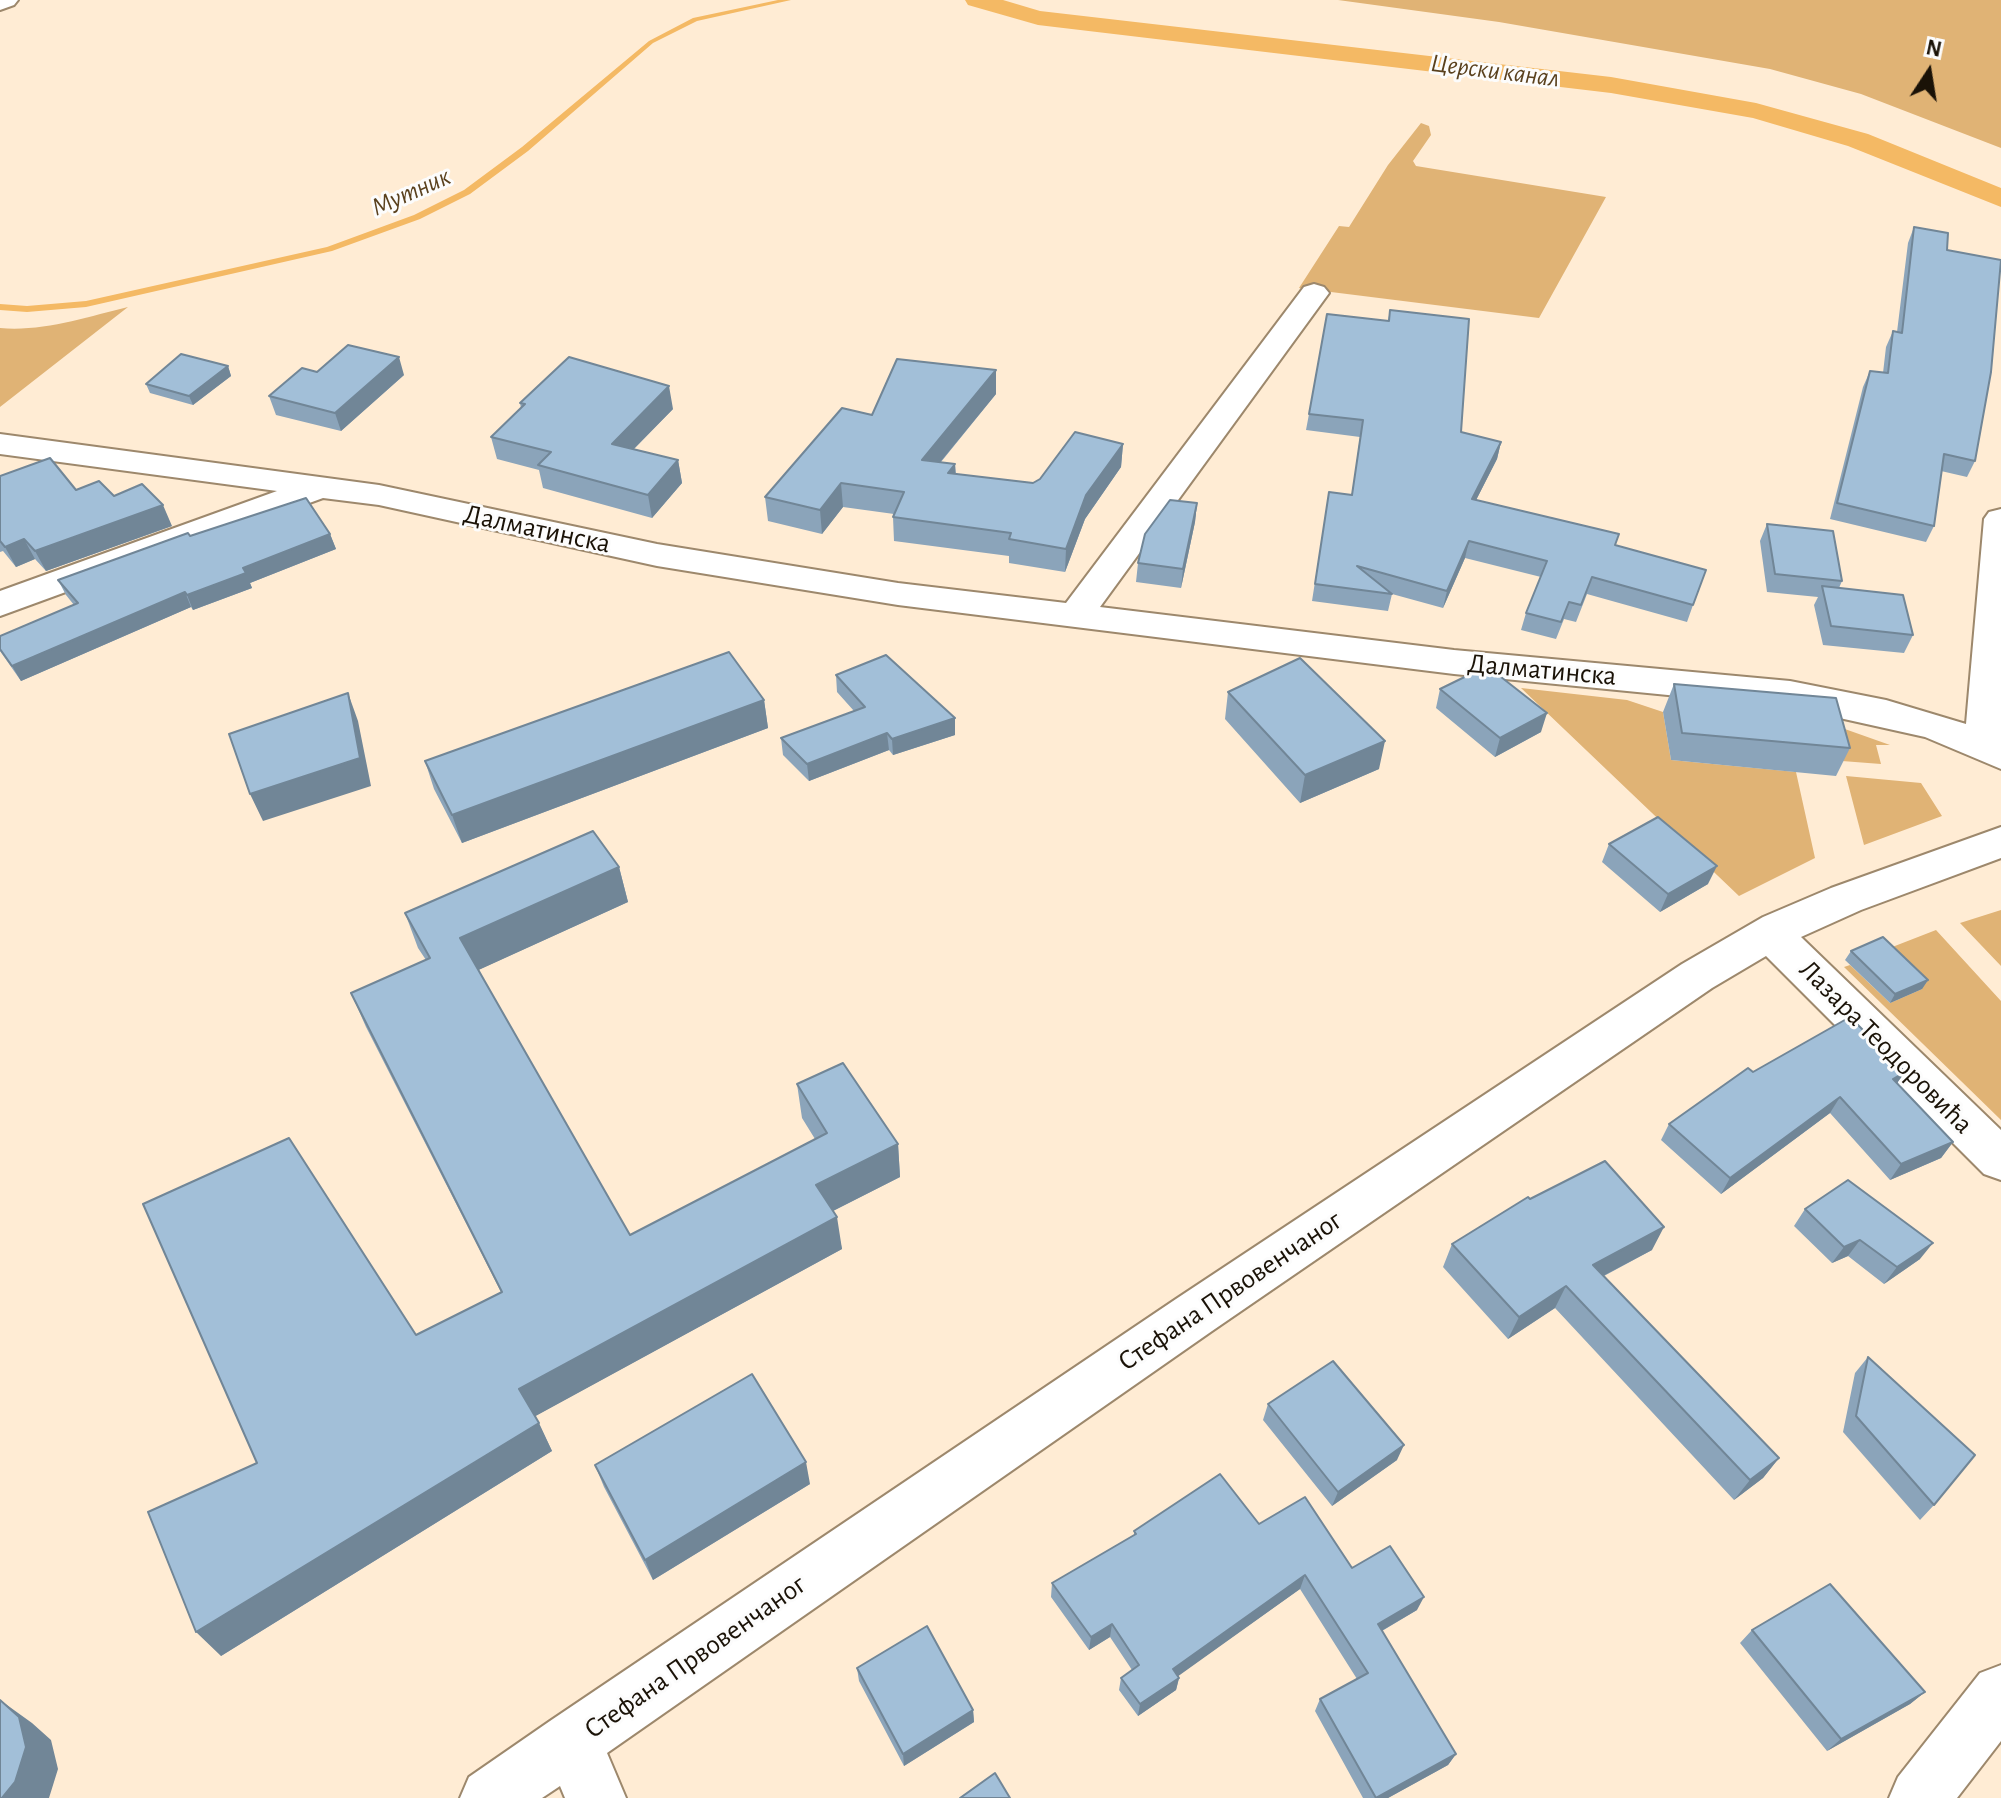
<!DOCTYPE html>
<meta charset="utf-8">
<style>
body{margin:0}
#map{position:relative;width:2001px;height:1798px;overflow:hidden;background:#ffecd4;font-family:"Alegreya Sans",sans-serif}
canvas{display:block}
.north{position:absolute;left:1889px;top:32px;width:80px;height:80px;-webkit-text-stroke:6px #fcfcfc;paint-order:stroke;rotate:12deg;font-size:22px;font-weight:700;line-height:32px;text-align:center;color:#1a1207}
.north::after{content:'';display:block;margin:auto;width:28px;height:36px;background:#1a1207;clip-path:polygon(50% 0,100% 100%,50% 72%,0 100%)}
</style>
<div id="map">
<canvas width="2001" height="1798"></canvas>
<div class="north">N</div>
</div>
<script>
const c = document.querySelector('canvas').getContext('2d');
c.lineJoin = 'round';
function paint(path, color) { c.fillStyle = color; c.fill(path, 'evenodd'); }
function trace(path, color, width, dash) { c.strokeStyle = color; c.lineWidth = width; c.lineCap = dash ? 'butt' : 'round'; c.setLineDash(dash || []); c.stroke(path); }
function write(font, color, halo, rows, align = 'center') {
  c.font = font + ' "Alegreya Sans",sans-serif'; c.lineWidth = 6; c.setLineDash([]); c.textBaseline = 'middle'; c.strokeStyle = halo; c.fillStyle = color; for (const [text, x, y, turn = 0] of rows) {
    c.save(); c.translate(x, y); c.rotate((+turn || 0) * Math.PI / 180); c.textAlign = isNaN(turn) ? turn : align; if (halo) c.strokeText(text, 0, 0); c.fillText(text, 0, 0); c.restore();
  }
}
paint(new Path2D(`
 M1338 0H2001V148L1861 94 1770 69 1499 22Z
 M1421 123 1429 126 1431 135 1413 161 1416 166 1606 197 1539 318 1299 288 1339 226 1349 227 1388 165Z
 M128 307 0 407V328C42 332 87 317 128 307Z
 M1521 688 1627 700 1663 712 1671 760 1796 772 1815 858 1739 896Z
 M1842 728 1890 745H1876L1881 764 1842 761Z
 M1846 776 1921 783 1942 816 1864 845Z
 M2001 910V966L1960 923Z
 M1936 930 2001 1001V1120L1844 967 1850 965 1890 1003 1922 989 1882 951Z`), '#e0b375');
paint(new Path2D(`
 M778 0H791L697 21 653 43 528 151 470 194 420 219 332 251 86 307 27 312 0 310V304L27 306 86 301 327 247 414 215 464 190 522 147 649 41 693 18Z`), '#f4b964');
paint(new Path2D(`
 M965 0H1003L1040 11 1611 77 1756 103 1868 134 2001 188V207L1848 146 1753 118 1611 93 1038 25 968 5Z`), '#f4b964');
const minor = new Path2D(`
 M0 0H18L14 5 0 10Z
 M1314 284 1324 287 1329 293 1100 607 1454 650 1790 681 1886 700 1966 724 1984 519 1989 512 2001 509V769L1925 737 1790 707 1454 674 898 605 657 566 379 505 323 498 0 616V591L277 491 0 454V434L379 485 657 544 898 583 1066 603 1304 287Z
 M2001 827V858L1861 910 1801 937 2001 1130V1180L1984 1174 1766 956 1712 988 1212 1331 607 1753 626 1798H565L560 1786 542 1798H460L469 1777 550 1721 1176 1299 1682 964 1763 917 1831 888Z
 M2001 1665V1741L1957 1798H1889L1898 1777 1980 1673Z`);
trace(minor, '#9d886c', 4);
paint(minor, '#fff');
paint(new Path2D(`
 M1914 227 1947 250 1975 461 1967 477 1941 471 1934 526 1926 542 1830 519 1863 387 1870 371 1883 373 1886 347 1893 331 1897 332 1908 243Z
 M1390 310 1461 432 1501 442 1497 459 1476 500 1616 545 1693 605 1687 622 1587 594 1576 622 1564 619 1556 639 1521 630 1526 613 1541 577 1465 558 1443 608 1392 594 1388 611 1312 601 1329 492 1352 495 1360 437 1306 430 1309 414 1388 321Z
 M228 366 231 376 193 405 150 393 146 384Z
 M996 370V394L941 462 955 464 956 474 1033 483 1123 444 1121 467 1085 519 1065 572 1009 563V556L894 541 893 517 894 514 843 507 822 534 768 521 765 497 872 415Z
 M317 372 404 375 341 431 276 415 269 396Z
 M520 403 673 409 634 449 678 460 682 483 652 518 543 488 539 470 497 459 491 437 521 408Z
 M0 476 76 490 114 496 172 526 46 571 35 559 16 567 3 551 0 552Z
 M1197 503 1195 522 1181 588 1136 582 1138 563Z
 M1767 524 1842 581 1839 588 1913 635 1904 653 1823 645 1814 605 1818 597 1767 592 1760 541Z
 M330 534 336 549 250 583 252 588 193 610 191 607 21 681 0 651V636L74 605 66 595 58 580 190 536Z
 M836 675 955 718V735L893 755 889 750 809 781 783 755 781 738 854 711 837 692Z
 M1674 684 1850 748 1836 776 1671 760 1663 712Z
 M1440 689 1541 732 1495 757 1436 708Z
 M1228 692 1379 769 1300 803 1225 719Z
 M764 700 768 728 462 843 434 789 425 761Z
 M1609 844 1708 884 1660 912 1602 862Z
 M619 867 628 902 478 970 630 1235 815 1139 802 1118 797 1084 898 1144 900 1177 833 1211 842 1249 535 1416 552 1451 221 1656 257 1463 416 1335 501 1292 366 1027 351 993 426 960 418 948 405 913Z
 M1851 951 1928 980 1922 989 1890 1003 1845 960Z
 M1753 1072 1897 1084 1953 1142 1941 1158 1890 1180 1830 1113 1721 1194 1661 1140 1669 1124Z
 M1530 1199 1652 1250 1604 1276 1779 1458 1763 1478 1734 1500 1555 1308 1508 1339 1443 1267 1452 1244Z
 M1805 1209 1920 1259 1884 1284 1848 1256 1832 1263 1794 1226Z
 M1868 1357 1934 1505 1920 1520 1843 1432 1855 1373Z
 M1268 1404 1397 1460 1332 1506 1263 1420Z
 M595 1465 810 1484 653 1580 604 1487Z
 M1259 1524 1352 1568 1417 1610 1382 1631 1456 1754 1448 1765 1388 1798H1363L1315 1711 1320 1699 1357 1679 1300 1589 1177 1676 1179 1678 1176 1690 1138 1716 1119 1690 1121 1678 1132 1670 1110 1637 1089 1650 1051 1597 1052 1583 1134 1536V1531Z
 M1752 1630 1925 1692 1910 1704 1827 1751 1740 1643Z
 M857 1668 973 1710 974 1722 904 1766 859 1681Z`), '#8ba4ba');
paint(new Path2D(`
 M399 357 404 375 341 431 335 413Z
 M228 366 231 376 193 405 189 396Z
 M996 370V394L923 483 922 460Z
 M669 386 673 409 617 466 612 444Z
 M1501 442 1497 459 1468 516 1472 499Z
 M1123 444 1121 467 1085 519 1065 572 1066 549 1086 495Z
 M678 460 682 483 652 518 648 495Z
 M955 464 956 488 948 473Z
 M841 483 843 507 822 534 820 510Z
 M1197 503 1195 522 1181 588 1183 569Z
 M163 505 172 526 46 571 35 551Z
 M330 534 336 549 250 583 252 588 193 610 187 595 243 568Z
 M24 539 35 559 16 567 5 547Z
 M1469 541 1465 558 1443 608 1447 591Z
 M185 592 191 607 21 681 12 666Z
 M348 693 358 721 371 786 263 821 250 794Z
 M764 700 768 728 462 843 452 815Z
 M1547 713 1541 732 1495 757 1500 738Z
 M955 718V735L893 755 892 739Z
 M887 733 889 750 809 781 807 764Z
 M1385 741 1379 769 1300 803 1305 775Z
 M1717 866 1708 884 1660 912 1668 894Z
 M619 867 628 902 472 973 460 938Z
 M1928 980 1922 989 1890 1003 1895 994Z
 M1905 1072 1894 1088 1893 1079Z
 M1840 1097 1830 1113 1721 1194 1730 1178Z
 M1953 1142 1941 1158 1890 1180 1901 1164Z
 M898 1144 900 1177 821 1217 816 1185Z
 M837 1217 842 1249 532 1418 519 1389Z
 M1664 1227 1652 1250 1582 1287 1593 1265Z
 M1860 1240 1848 1256 1832 1263 1844 1247Z
 M1933 1243 1920 1259 1884 1284 1897 1267Z
 M1566 1286 1555 1308 1508 1339 1519 1317Z
 M539 1423 552 1451 221 1656 196 1632Z
 M1404 1445 1397 1460 1332 1506 1338 1492Z
 M1779 1458 1763 1478 1734 1500 1750 1480Z
 M806 1462 810 1484 653 1580 645 1560Z
 M1305 1575 1300 1589 1170 1682 1173 1669Z
 M1424 1597 1417 1610 1371 1637 1378 1624Z
 M1112 1624 1110 1637 1089 1650 1091 1637Z
 M1179 1678 1176 1690 1138 1716 1140 1704Z
 M1925 1692 1910 1704 1827 1751 1841 1739Z
 M0 1700 32 1723 51 1740 58 1769 49 1798H2Z
 M973 1710 974 1722 904 1766 903 1754Z
 M1456 1754 1448 1765 1388 1798H1376Z`), '#718697');
const building = new Path2D(`
 M1914 227 1948 233 1947 250 2001 260 1991 372 1975 461 1944 454 1934 526 1837 503 1870 371 1888 373 1893 331 1902 333Z
 M1390 310 1469 319 1461 432 1501 442 1472 499 1619 534 1615 545 1706 570 1693 605 1592 577 1581 605 1569 602 1561 622 1526 613 1547 561 1469 541 1447 591 1357 566 1392 594 1315 584 1329 492 1352 495 1363 420 1309 414 1327 314 1389 321Z
 M348 345 399 357 335 413 269 396 302 368 317 372Z
 M181 354 228 366 189 396 146 384Z
 M569 357 669 386 612 444 678 460 648 495 538 465 551 452 491 437 525 404 520 403Z
 M897 359 996 370 922 460 955 464 948 473 1033 483 1040 479 1075 432 1123 444 1086 495 1066 549 1009 539 1011 533 893 517 904 492 841 483 820 510 765 497 842 408 872 415Z
 M50 458 76 490 99 481 114 496 142 484 163 505 35 551 24 539 5 547 0 541V476Z
 M306 498 330 534 243 568 246 573 187 595 185 592 12 666 0 649V636L78 603 58 580 188 533 190 536Z
 M1170 500 1197 503 1183 569 1138 563 1145 534Z
 M1767 524 1833 531 1842 581 1775 574Z
 M1822 586 1903 595 1913 635 1831 626Z
 M729 652 764 700 452 815 425 761Z
 M886 655 955 718 892 739 887 733 807 764 781 738 865 707 836 675Z
 M1300 658 1385 741 1305 775 1228 692Z
 M1487 666 1547 713 1500 738 1440 689Z
 M1674 684 1836 698 1850 748 1682 733Z
 M348 693 360 758 250 794 229 734Z
 M1658 817 1717 866 1668 894 1609 844Z
 M593 831 619 867 460 938 630 1235 827 1133 797 1084 843 1063 898 1144 816 1185 837 1217 519 1389 539 1423 196 1632 148 1512 257 1463 143 1204 289 1138 416 1335 502 1292 351 993 430 958 405 913Z
 M1883 937 1928 980 1895 994 1851 951Z
 M1850 1017 1905 1072 1893 1079 1953 1142 1901 1164 1840 1097 1730 1178 1669 1124 1748 1068 1753 1072Z
 M1605 1161 1664 1227 1593 1265 1779 1458 1750 1480 1566 1286 1519 1317 1452 1244 1528 1197 1530 1199Z
 M1848 1180 1933 1243 1897 1267 1860 1240 1844 1247 1805 1209Z
 M1868 1357 1975 1455 1934 1505 1856 1416Z
 M1333 1361 1404 1445 1338 1492 1268 1404Z
 M752 1374 806 1462 645 1560 595 1465Z
 M1220 1474 1259 1524 1305 1497 1352 1568 1390 1546 1424 1597 1378 1624 1456 1754 1376 1798 1320 1699 1368 1673 1305 1575 1173 1669 1179 1678 1140 1704 1121 1678 1139 1665 1112 1624 1091 1637 1052 1583 1136 1534 1134 1531Z
 M1830 1584 1925 1692 1841 1739 1752 1630Z
 M927 1626 973 1710 903 1754 857 1668Z
 M0 1700 19 1717 26 1747 15 1782 2 1798H0Z
 M995 1773 1010 1798H960Z`);
paint(building, '#a2bfd8');
trace(building, '#718697', 2);
write('italic 26px', '#5a411e', '#fcfcfc', [
 ["Церски канал",1495,71,7],
 ["Мутник",411,192,-24]
]);
write('28px', '#1a1207', '#fcfcfc', [
 ["Далматинска",537,529,12],
 ["Далматинска",1542,670,5],
 ["Лазара Теодоровића",1886,1047,45],
 ["Стефана Првовенчаног",1230,1291,-34],
 ["Стефана Првовенчаног",695,1657,-35]
]);
</script>
